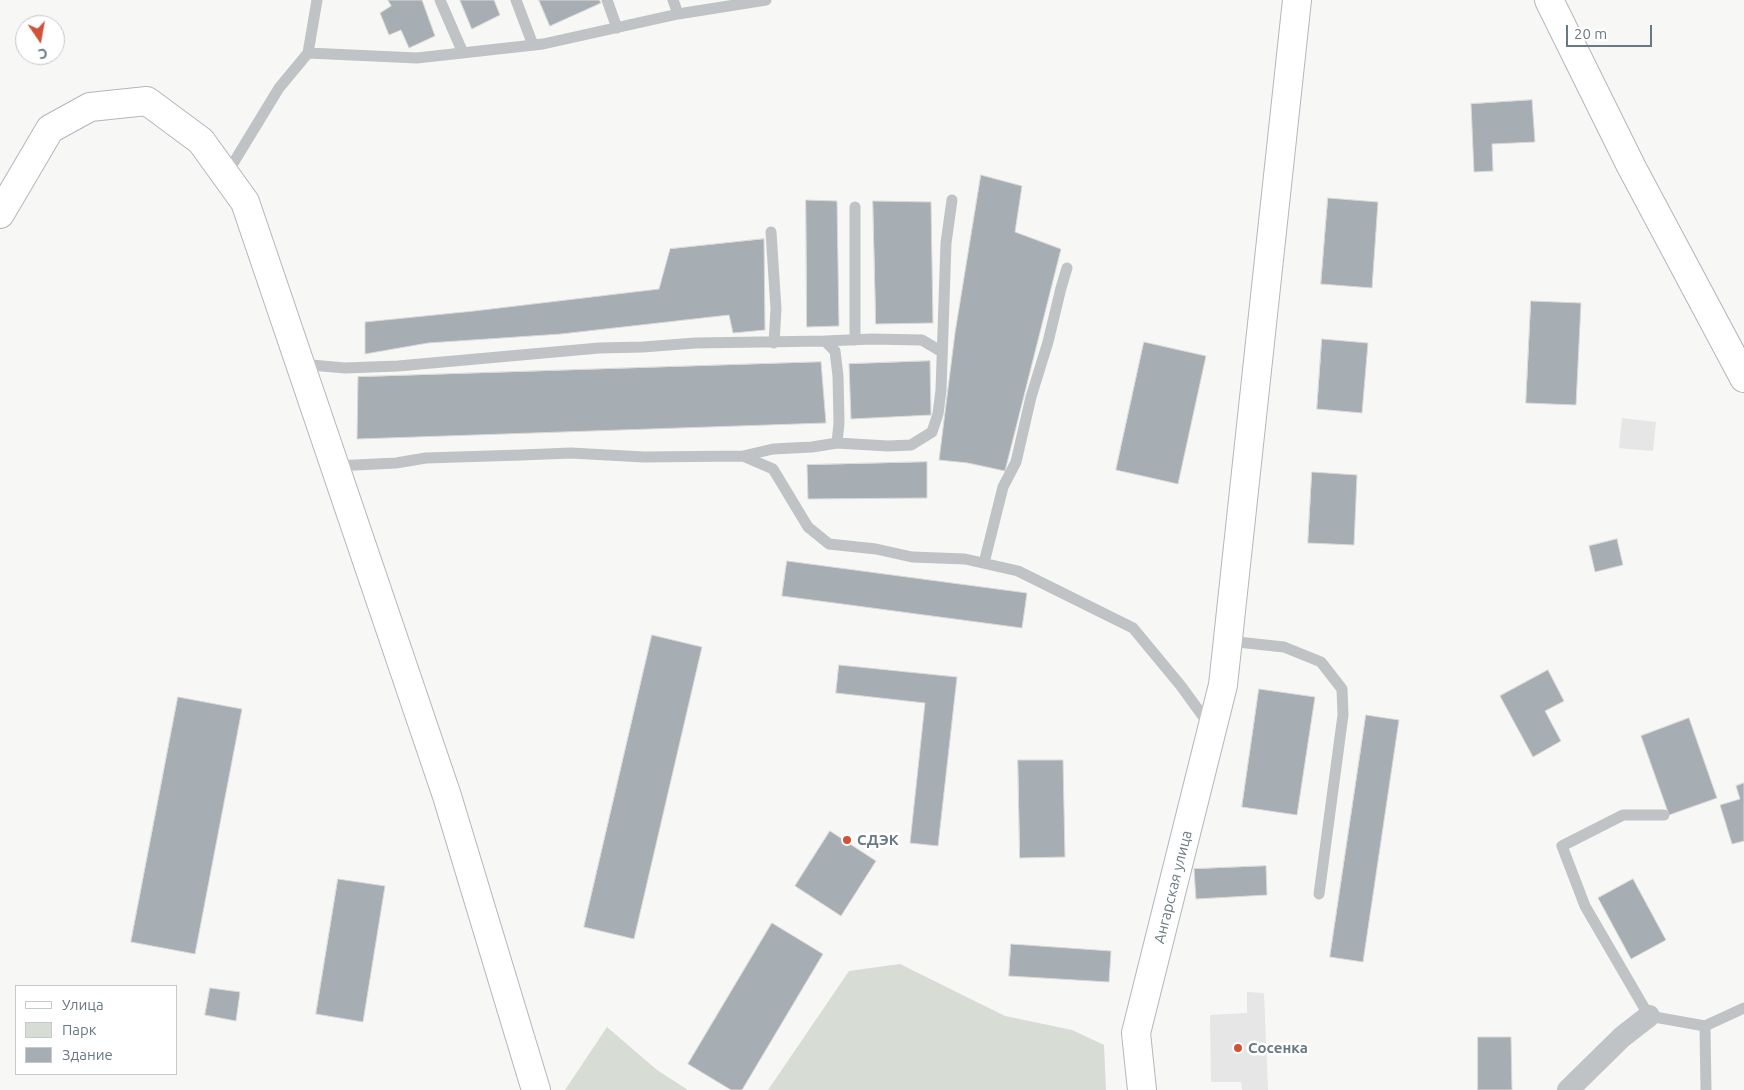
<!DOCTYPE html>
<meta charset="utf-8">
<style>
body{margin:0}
#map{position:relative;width:1744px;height:1090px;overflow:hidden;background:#f7f7f5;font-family:Ubuntu,sans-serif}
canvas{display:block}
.legend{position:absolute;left:15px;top:985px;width:162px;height:90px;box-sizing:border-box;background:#fff;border:1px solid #c3c9cd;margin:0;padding:6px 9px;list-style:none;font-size:15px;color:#697983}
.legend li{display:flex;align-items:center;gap:10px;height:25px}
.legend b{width:25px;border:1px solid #c3c9cd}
.north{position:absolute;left:15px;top:15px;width:50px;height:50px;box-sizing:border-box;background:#fff;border:1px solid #c3c9cd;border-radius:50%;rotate:168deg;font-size:14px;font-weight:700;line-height:20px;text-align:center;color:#697983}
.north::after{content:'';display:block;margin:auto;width:18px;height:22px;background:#d25239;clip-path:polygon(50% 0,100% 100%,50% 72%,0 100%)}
.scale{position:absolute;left:1566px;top:25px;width:86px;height:22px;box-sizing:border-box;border:2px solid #697983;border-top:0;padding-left:6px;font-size:15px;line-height:18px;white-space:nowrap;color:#697983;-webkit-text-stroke:4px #fff;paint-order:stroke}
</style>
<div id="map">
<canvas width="1744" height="1090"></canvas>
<ul class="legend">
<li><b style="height:6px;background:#fff"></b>Улица</li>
<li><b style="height:14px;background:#d7dcd4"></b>Парк</li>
<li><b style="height:14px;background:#a7aeb3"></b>Здание</li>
</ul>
<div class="north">С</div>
<div class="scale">20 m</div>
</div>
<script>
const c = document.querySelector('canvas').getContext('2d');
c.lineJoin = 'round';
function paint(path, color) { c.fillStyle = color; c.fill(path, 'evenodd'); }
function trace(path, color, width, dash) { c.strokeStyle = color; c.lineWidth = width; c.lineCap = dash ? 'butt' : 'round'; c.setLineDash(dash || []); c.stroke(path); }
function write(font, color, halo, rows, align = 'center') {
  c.font = font + ' Ubuntu,sans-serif'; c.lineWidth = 5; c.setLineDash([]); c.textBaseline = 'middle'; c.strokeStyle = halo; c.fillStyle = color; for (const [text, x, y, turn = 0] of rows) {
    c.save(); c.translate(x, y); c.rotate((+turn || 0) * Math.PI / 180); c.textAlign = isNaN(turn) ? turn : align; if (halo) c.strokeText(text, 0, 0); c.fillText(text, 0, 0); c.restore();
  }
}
paint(new Path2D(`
 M1622 418 1656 422 1653 451 1619 448Z
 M1247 992 1264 993 1268 1090H1242L1241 1082H1211L1210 1015 1247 1013Z`), '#e5e6e5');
paint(new Path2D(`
 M900 964 1005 1016 1072 1030 1104 1045 1106 1090H768L849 971Z
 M607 1027 657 1070 688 1090H565Z`), '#d7dcd4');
const building = new Path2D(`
 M388 0H422L435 36 409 48 401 30 389 35 380 13 391 6Z
 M460 0H494L500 15 472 29Z
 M539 0H599L601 3 550 26Z
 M1532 100 1535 142 1492 144 1493 171 1474 172 1471 104Z
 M981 175 1022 186 1015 232 1061 249 1005 471 968 463 939 460 955 333Z
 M1328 198 1378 202 1372 288 1321 284Z
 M806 200 837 201 839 326 807 327Z
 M873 201 931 202 933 323 876 324Z
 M764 239 765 330 733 333 729 315 561 334 428 343 365 354V322L474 311 659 289 670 249Z
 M1531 301 1581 303 1576 405 1526 403Z
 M1322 339 1368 343 1362 413 1317 409Z
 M1144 342 1206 356 1178 484 1116 470Z
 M930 361 931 415 851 419 849 364Z
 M821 362 826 423 357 439 358 377Z
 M927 462V498L808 499 807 465Z
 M1312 472 1357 475 1354 545 1308 543Z
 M1617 539 1623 565 1595 572 1589 546Z
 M787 561 1027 593 1022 628 782 596Z
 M652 635 702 647 634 939 584 927Z
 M839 665 957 677 938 846 910 843 925 703 836 693Z
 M1548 670 1564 701 1545 711 1561 741 1533 757 1500 696Z
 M1259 689 1315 697 1297 815 1242 807Z
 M178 697 242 709 195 954 131 942Z
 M1366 715 1399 720 1363 962 1330 957Z
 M1689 718 1717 798 1669 815 1641 736Z
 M1018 760H1063L1065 857 1020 858Z
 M1744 783V841L1732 844 1720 805 1740 799 1736 786Z
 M830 831 876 861 841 916 795 886Z
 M1266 866 1267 895 1196 899 1194 869Z
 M338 879 385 886 363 1022 316 1014Z
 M1633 879 1666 940 1631 959 1598 898Z
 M772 923 823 954 742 1090H731L688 1064Z
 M1011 944 1111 951 1109 982 1009 976Z
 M210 988 240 992 236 1021 205 1015Z
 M1478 1037H1511L1512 1090H1478Z`);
paint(building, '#a7aeb3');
trace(building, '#d9d9d7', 1);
const secondary = new Path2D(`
 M1549 0 1631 166 1744 378
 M0 214 50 129 90 107 147 101 201 141 245 202 447 796 536 1090
 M1142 1090 1136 1033 1223 685 1297 0`);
trace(secondary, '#b1b7bb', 30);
trace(new Path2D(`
 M440 0 463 53
 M516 0 533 45
 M607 0 617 28
 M673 0 678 14
 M308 53 417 58 543 44 678 14 766 0
 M226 175 279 88 308 53 317 0
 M771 232 776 309 774 343
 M855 340V207
 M825 341 871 339 922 340 942 352
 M300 364 345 368 398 366 599 348 643 347 695 343 825 341 835 351 838 376 839 423 837 443 812 447 773 449 743 456
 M837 443 888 446 911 445 932 432 938 414 941 390 946 243 952 200
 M335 466 396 463 426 458 521 455 571 453 644 457 743 456 773 469 808 527 829 544 876 549 912 557 965 559 1018 571 1133 628 1181 686 1210 726
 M984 563 1003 487 1016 462 1031 397 1048 342 1061 288 1067 268
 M1228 641 1284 647 1321 662 1342 689 1343 715 1319 894
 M1664 815H1623L1562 846 1585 906 1649 1016 1705 1026 1744 1008
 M1705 1026 1706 1090`), '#bfc3c6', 11);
trace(new Path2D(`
 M1568 1090 1622 1037 1649 1016`), '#bfc3c6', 22);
trace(secondary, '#fff', 28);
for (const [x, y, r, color] of [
 [847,840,5,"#d25239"],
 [1238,1048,5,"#d25239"]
]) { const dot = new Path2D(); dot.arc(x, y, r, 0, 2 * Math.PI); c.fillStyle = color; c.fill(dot); trace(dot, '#fff', 2); }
write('bold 15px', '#697983', '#fff', [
 ["СДЭК",857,840],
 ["Сосенка",1248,1048]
], 'left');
write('15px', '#697983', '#fff', [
 ["Ангарская улица",1173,887,-76]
]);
</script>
